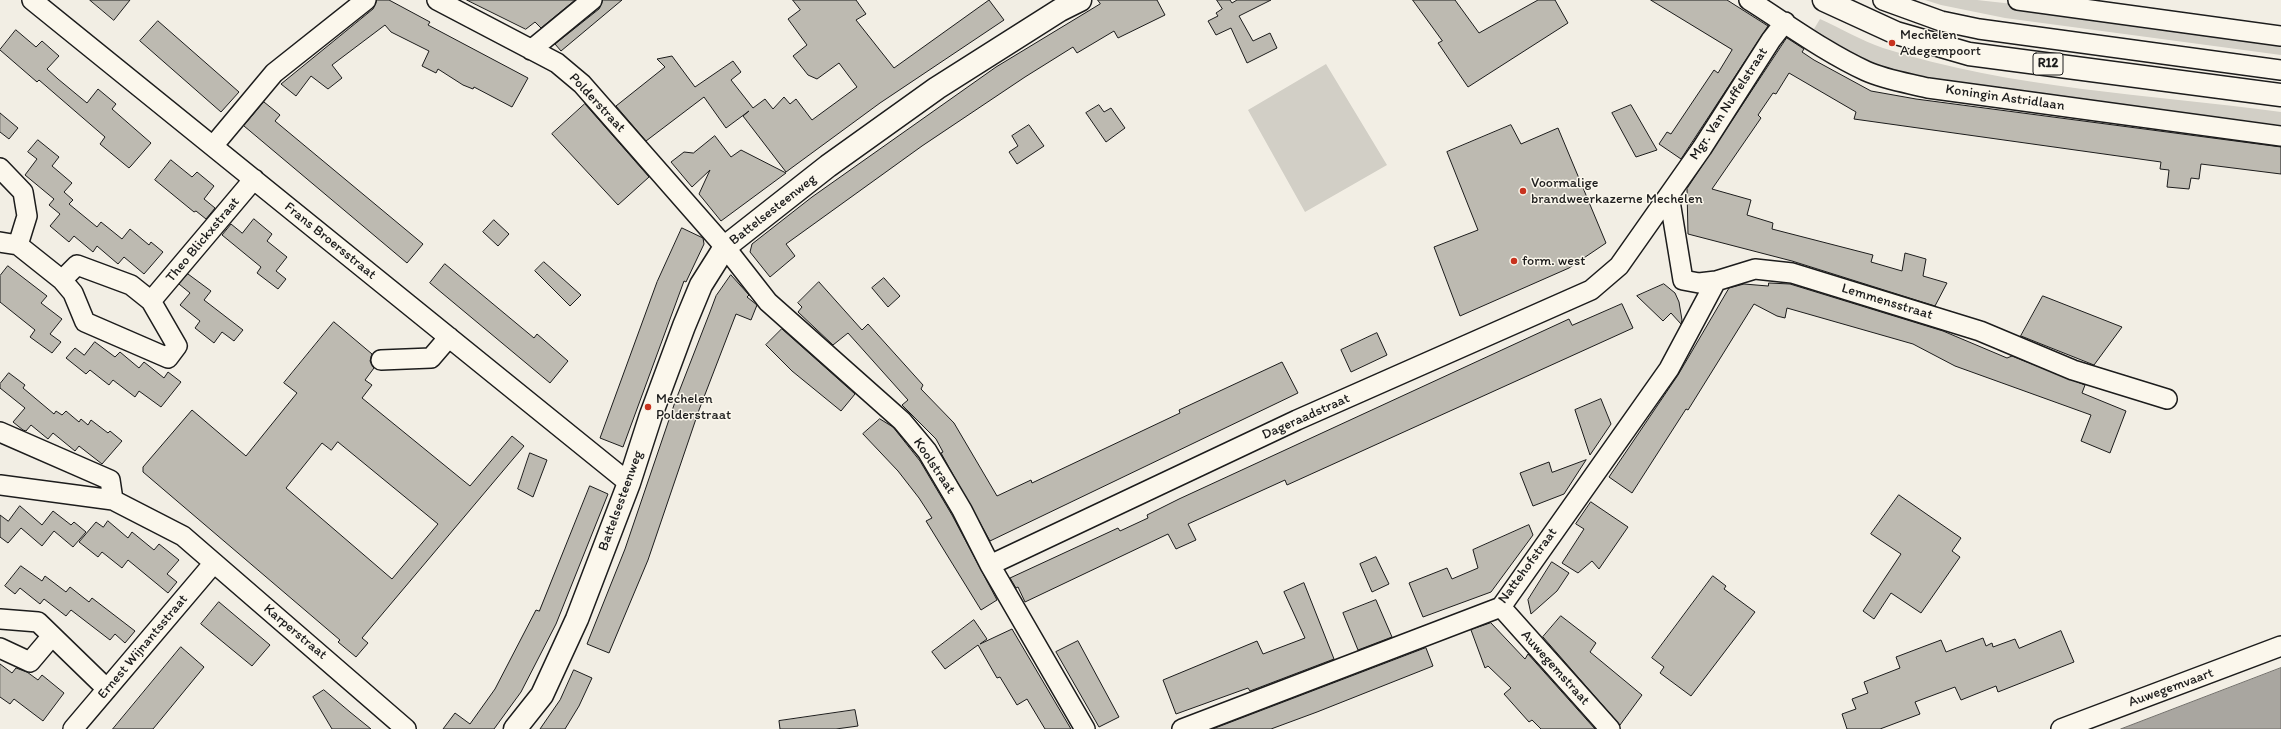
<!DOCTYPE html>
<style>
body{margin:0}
canvas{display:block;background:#f2eee4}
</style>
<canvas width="2281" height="729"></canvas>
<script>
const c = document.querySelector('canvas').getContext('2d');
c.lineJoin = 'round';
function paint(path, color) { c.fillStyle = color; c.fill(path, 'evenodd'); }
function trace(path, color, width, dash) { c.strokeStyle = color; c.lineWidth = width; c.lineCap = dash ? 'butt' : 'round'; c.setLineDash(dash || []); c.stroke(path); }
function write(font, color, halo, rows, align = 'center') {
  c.font = font + ' Itim,sans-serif'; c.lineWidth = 3; c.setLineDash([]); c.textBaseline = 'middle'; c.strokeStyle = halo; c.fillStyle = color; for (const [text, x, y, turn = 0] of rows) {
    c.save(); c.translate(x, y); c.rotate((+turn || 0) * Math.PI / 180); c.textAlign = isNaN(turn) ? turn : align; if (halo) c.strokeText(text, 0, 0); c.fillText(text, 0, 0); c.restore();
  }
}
paint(new Path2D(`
 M1925 0H1977L2013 4 2281 44V55L2005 18 1941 5Z
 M1820 19C1840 28 1862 41 1883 48 2011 89 2149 94 2281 112V125L1940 81 1887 69 1852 53 1814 29Z
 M1326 64 1387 165 1305 212 1248 110Z`), '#d2cfc6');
const water = new Path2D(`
 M2281 668V729H2121Z`);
paint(water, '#a9a6a0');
trace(water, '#716f6b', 1);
const building = new Path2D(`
 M90 0H130L114 20Z
 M377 0H389L430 22 428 25 528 78 512 107 474 87 473 89 463 85 438 69 436 73 422 66 429 51 391 32 385 25 332 65 342 78 328 89 311 76 296 96 281 84 373 9Z
 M467 0H575L541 28 535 22 526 29Z
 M603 0H622L561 51 555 44 599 9Z
 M793 0H856L866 14 856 20 894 68 989 0 1004 20 880 103 786 172 743 116 749 111 726 128 704 97 646 141 616 106 665 67 657 59 672 56 695 87 733 61 741 72 731 80 753 108 765 99 773 109 784 97 790 104 796 99 812 120 857 87 839 63 817 79 808 75 793 56 807 45 788 19 800 10Z
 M1098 0H1157L1165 15 1118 38 1114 31 1077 53 1073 47 1025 77 922 146 786 244 795 256 770 277 750 252 752 244 812 197 996 67 1100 4Z
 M1217 0H1230L1232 3 1237 0H1271L1239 16 1253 41 1270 33 1277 48 1247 63 1231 28 1216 35 1208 21 1218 16 1216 13 1222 9Z
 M1413 0H1455L1479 33 1538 0H1555L1568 23 1468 87 1438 43 1442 41Z
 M1651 0H1727L1768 26 1681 159 1659 144 1667 132 1671 134 1714 70 1718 73 1732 50Z
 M158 21 239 92 221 112 140 41Z
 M16 30 36 47 42 41 59 56 47 69 58 79 87 103 98 89 116 104 112 109 151 143 131 166 129 168 100 144 105 137 39 80 37 82 0 50Z
 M1787 38 1804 49 1802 52 1814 60 1871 91 1916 99 2281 147V174L2201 164 2199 179 2191 178 2189 189 2167 187 2169 170 2160 169 2161 162 1854 119 1856 112 1789 73 1776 94 1773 93 1758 115 1761 118 1712 189 1751 200 1747 215 1773 223 1772 229 1873 255 1871 262 1902 271 1905 253 1926 259 1923 276 1947 283 1935 306 1792 261 1688 234 1687 189Z
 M264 102 280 115 275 121 423 244 407 263 244 126Z
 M585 104 649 177 618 205 552 134Z
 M1099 105 1104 112 1111 108 1125 128 1106 142 1086 113Z
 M1631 105 1657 150 1636 157 1612 113Z
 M0 113 18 128 9 139 0 132Z
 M1029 125 1044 146 1017 164 1009 152 1018 146 1012 136Z
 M1511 125 1521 144 1558 128 1606 243 1569 268 1460 316 1434 247 1478 230 1447 152Z
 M715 136 731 157 741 150 786 173 721 221 699 194 710 170 692 187 671 162 684 152 693 153Z
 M38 140 59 157 52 166 72 183 64 192 73 200 69 204 97 227 101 222 122 239 130 229 149 245 151 242 163 252 144 274 124 257 118 264 97 246 93 252 74 236 69 242 50 226 60 214 49 205 54 199 25 175 37 159 28 152Z
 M171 160 192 177 197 172 214 186 204 199 215 208 206 219 196 211 194 212 155 180Z
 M254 219 272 234 267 241 287 257 276 271 286 279 278 289 257 273 261 267 222 235 231 224 242 233Z
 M494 220 509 234 498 246 483 232Z
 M682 228 703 238 704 244 686 282 684 281 623 447 600 438 657 282Z
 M544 262 581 295 570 306 535 271Z
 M445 264 534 338 537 334 568 361 550 383 430 283Z
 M8 266 47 296 41 303 62 319 50 334 61 342 52 353 30 337 35 330 0 302V276Z
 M188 274 211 291 204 300 243 330 234 341 222 332 214 343 195 328 200 321 180 305 190 293 179 284Z
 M731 275 749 295 747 297 757 305 751 320 736 314 699 410 648 560 609 653 587 644 625 549 675 402 710 312 716 296Z
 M884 278 900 296 888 307 872 288Z
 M819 282 862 330 868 324 923 385 921 389 954 423 997 496 1031 480 1032 483 1180 413 1179 410 1282 362 1298 393 990 541 941 453 943 452 936 439 902 405 908 400 848 333 833 345 798 312 802 307 798 303Z
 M1769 283 1790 284 1943 331 2007 358 2012 356 2085 385 2082 393 2126 411 2110 453 2081 441 2091 415 1955 366 1913 344 1787 308 1785 318 1777 316 1754 304 1688 410 1686 409 1632 493 1609 477 1678 375 1729 288 1744 284 1768 286Z
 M1664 284 1675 293 1679 302 1682 320 1681 324 1671 313 1663 321 1637 296Z
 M2043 296 2122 327 2094 365 2021 336Z
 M1622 304 1633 328 1287 485 1285 480 1188 524 1196 540 1176 549 1168 534 1025 602 1018 587 1016 588 1010 578 1118 528 1120 531 1148 518 1147 515 1179 499 1569 319 1572 325Z
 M334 322 372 354 370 361 374 368 365 380 372 385 362 398 470 486 512 436 524 446 362 638 368 643 356 657 338 642 340 640 143 472V467L192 410 246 456 297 393 284 383ZM338 442 438 524 392 579 286 488 322 443 331 450Z
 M782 329 855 394 841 411 792 371 766 345Z
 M1377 333 1387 355 1351 372 1341 350Z
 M95 342 115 357 120 352 139 368 144 362 164 378 168 372 181 382 161 407 139 391 135 397 113 380 109 385 90 370 86 374 66 358 75 348 84 355Z
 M9 373 25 385 23 388 54 414 56 411 62 415 66 411 79 422 81 419 88 425 91 420 108 433 110 431 122 441 102 464 79 446 75 451 53 433 48 439 31 425 26 431 23 430 13 422 25 408 0 388V384Z
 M1601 399 1611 424 1590 455 1575 410Z
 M880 419 893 427 920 461 952 515 997 600 981 610 926 521 932 518 919 498 898 471 863 434Z
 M530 453 547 460 533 497 518 489Z
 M1586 460 1564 494 1533 506 1520 473 1549 462 1552 472Z
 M590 486 608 494 556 624 521 692 494 729H443L455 713 470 724 495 689 536 610 539 611Z
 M1899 495 1961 538 1952 551 1960 557 1921 613 1891 593 1874 619 1863 611 1901 554 1871 534Z
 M1591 502 1628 527 1599 569 1592 561 1578 573 1562 563 1584 529 1576 524Z
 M20 506 42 525 53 511 71 525 74 522 86 532 73 547 54 531 42 546 21 528 8 543 0 537V515L8 521Z
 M108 521 128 538 132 532 154 550 159 544 179 560 167 574 177 582 168 593 128 560 122 568 102 552 98 557 79 542 96 522 103 527Z
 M1529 525 1533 535 1491 592 1423 617 1409 583 1447 568 1452 579 1478 568 1473 550Z
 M1376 557 1389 584 1372 592 1360 564Z
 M1552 562 1569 573 1557 591 1531 614 1528 600Z
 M21 566 42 581 45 576 66 592 70 587 89 602 92 598 135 631 125 643 115 634 110 640 71 610 66 616 44 599 40 604 20 588 15 594 5 586Z
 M1713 576 1726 586 1724 589 1755 612 1691 696 1660 673 1664 667 1652 658Z
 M1304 583 1334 659 1250 691 1248 688 1176 714 1163 680 1257 641 1263 654 1305 638 1284 592Z
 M1376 600 1392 637 1358 650 1343 613Z
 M219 602 270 645 252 666 201 624Z
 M1561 616 1596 643 1590 652 1642 695 1620 725 1543 637Z
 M974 620 987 639 980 644 1012 629 1071 729H1045L1027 699 1017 705 1000 677 997 678 978 645 945 669 932 652Z
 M1491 623 1525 659 1528 654 1595 729H1541L1532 720 1529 722 1504 694 1511 688 1488 666 1485 668 1471 630Z
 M2061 631 2074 662 1998 692 1996 686 1961 700 1955 687 1915 702 1920 714 1880 729H1847L1842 714 1856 709 1852 699 1868 693 1864 682 1900 668 1896 657 1941 640 1946 652 1983 638 1986 646 1992 643 1993 647 2015 639 2019 648Z
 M1078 641 1119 717 1099 727 1056 652Z
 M181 647 204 667 153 729H113Z
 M1426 648 1433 666 1317 712 1271 729H1213Z
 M0 664 12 673 16 668 27 672 38 680 42 675 64 693 43 721 14 699 10 704 0 697Z
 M574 670 592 678 579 706 565 729H540L560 700Z
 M324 690 350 712 371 729H332L313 697Z
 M855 710 858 726 836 729H780L779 721Z`);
paint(building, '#bdbab1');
trace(building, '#1c1c1c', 1);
const minor = new Path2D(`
 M32 0 629 483
 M437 0 557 63 582 84 725 247 768 302 902 421 927 451 962 510 990 565 1085 729
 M1749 0C1787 24 1825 52 1866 71 1886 80 1908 83 1928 88L2281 136
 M1883 0 1941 21 1979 29 2281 70
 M2018 0 2281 36
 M531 50 592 0
 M213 146 274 73 366 0
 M0 168 23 192 27 216 18 245
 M1669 195 1683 280 1699 283 1716 281 1755 269 1792 273 1980 331 2073 370 2167 399
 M0 242 18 245 62 280 73 293 85 322 168 358 177 346 151 301 131 285 77 265 62 280
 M151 301 254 179
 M381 360 431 358 449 337
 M0 432 110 480 113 500
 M0 485 113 500 183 536 406 729
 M990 565 1297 420 1591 290 1619 266 1702 148 1771 40 1785 22
 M1501 607 1610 729
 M0 619 38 622 107 689
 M0 648 30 662 52 636
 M73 729 213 564
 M1182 729 1501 607 1669 369 1716 281
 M2061 729 2281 646`);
const major = new Path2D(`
 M1824 0 1896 33 1969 54 2281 95
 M515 729 542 695 577 619 629 483 651 415 684 326 701 285 725 247 828 166 937 88 1060 10 1080 0`);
trace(minor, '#1c1c1c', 22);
trace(major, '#1c1c1c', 25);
trace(minor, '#fbf7ec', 19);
trace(major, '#fbf7ec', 22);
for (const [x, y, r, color] of [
 [1892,43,4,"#c8321e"],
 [1523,191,4,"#c8321e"],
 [1514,261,4,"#c8321e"],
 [648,407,4,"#c8321e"]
]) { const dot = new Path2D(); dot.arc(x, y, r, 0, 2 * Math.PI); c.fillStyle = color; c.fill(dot); trace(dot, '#fbf7ec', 1.5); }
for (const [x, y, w] of [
 [2048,64,30]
]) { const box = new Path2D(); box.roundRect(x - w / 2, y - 11, w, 22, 3); c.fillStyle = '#fbf7ec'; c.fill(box); trace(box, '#1c1c1c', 1); }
write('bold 13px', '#1c1c1c', null, [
 ["R12",2048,64]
]);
write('14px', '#1c1c1c', '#fbf7ec', [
 ["Mechelen",1900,35],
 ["Adegempoort",1900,51],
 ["Voormalige",1531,183],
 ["brandweerkazerne Mechelen",1531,199],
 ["form. west",1522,261],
 ["Mechelen",656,399],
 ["Polderstraat",656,415]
], 'left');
write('14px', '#1c1c1c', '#fbf7ec', [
 ["Koningin Astridlaan",2005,98,8],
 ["Polderstraat",597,103,47],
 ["Mgr. Van Nuffelstraat",1729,104,-57],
 ["Battelsesteenweg",773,210,-38],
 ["Theo Blickxstraat",203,240,-50],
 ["Frans Broersstraat",330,241,39],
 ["Lemmensstraat",1887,302,17],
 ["Dageraadstraat",1306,417,-24],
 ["Koolstraat",934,466,56],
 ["Battelsesteenweg",621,501,-70],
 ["Nattehofstraat",1528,566,-54],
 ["Karperstraat",295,632,40],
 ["Ernest Wijnantsstraat",143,647,-50],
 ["Auwegemstraat",1555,668,48],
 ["Auwegemvaart",2171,688,-20]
]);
</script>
